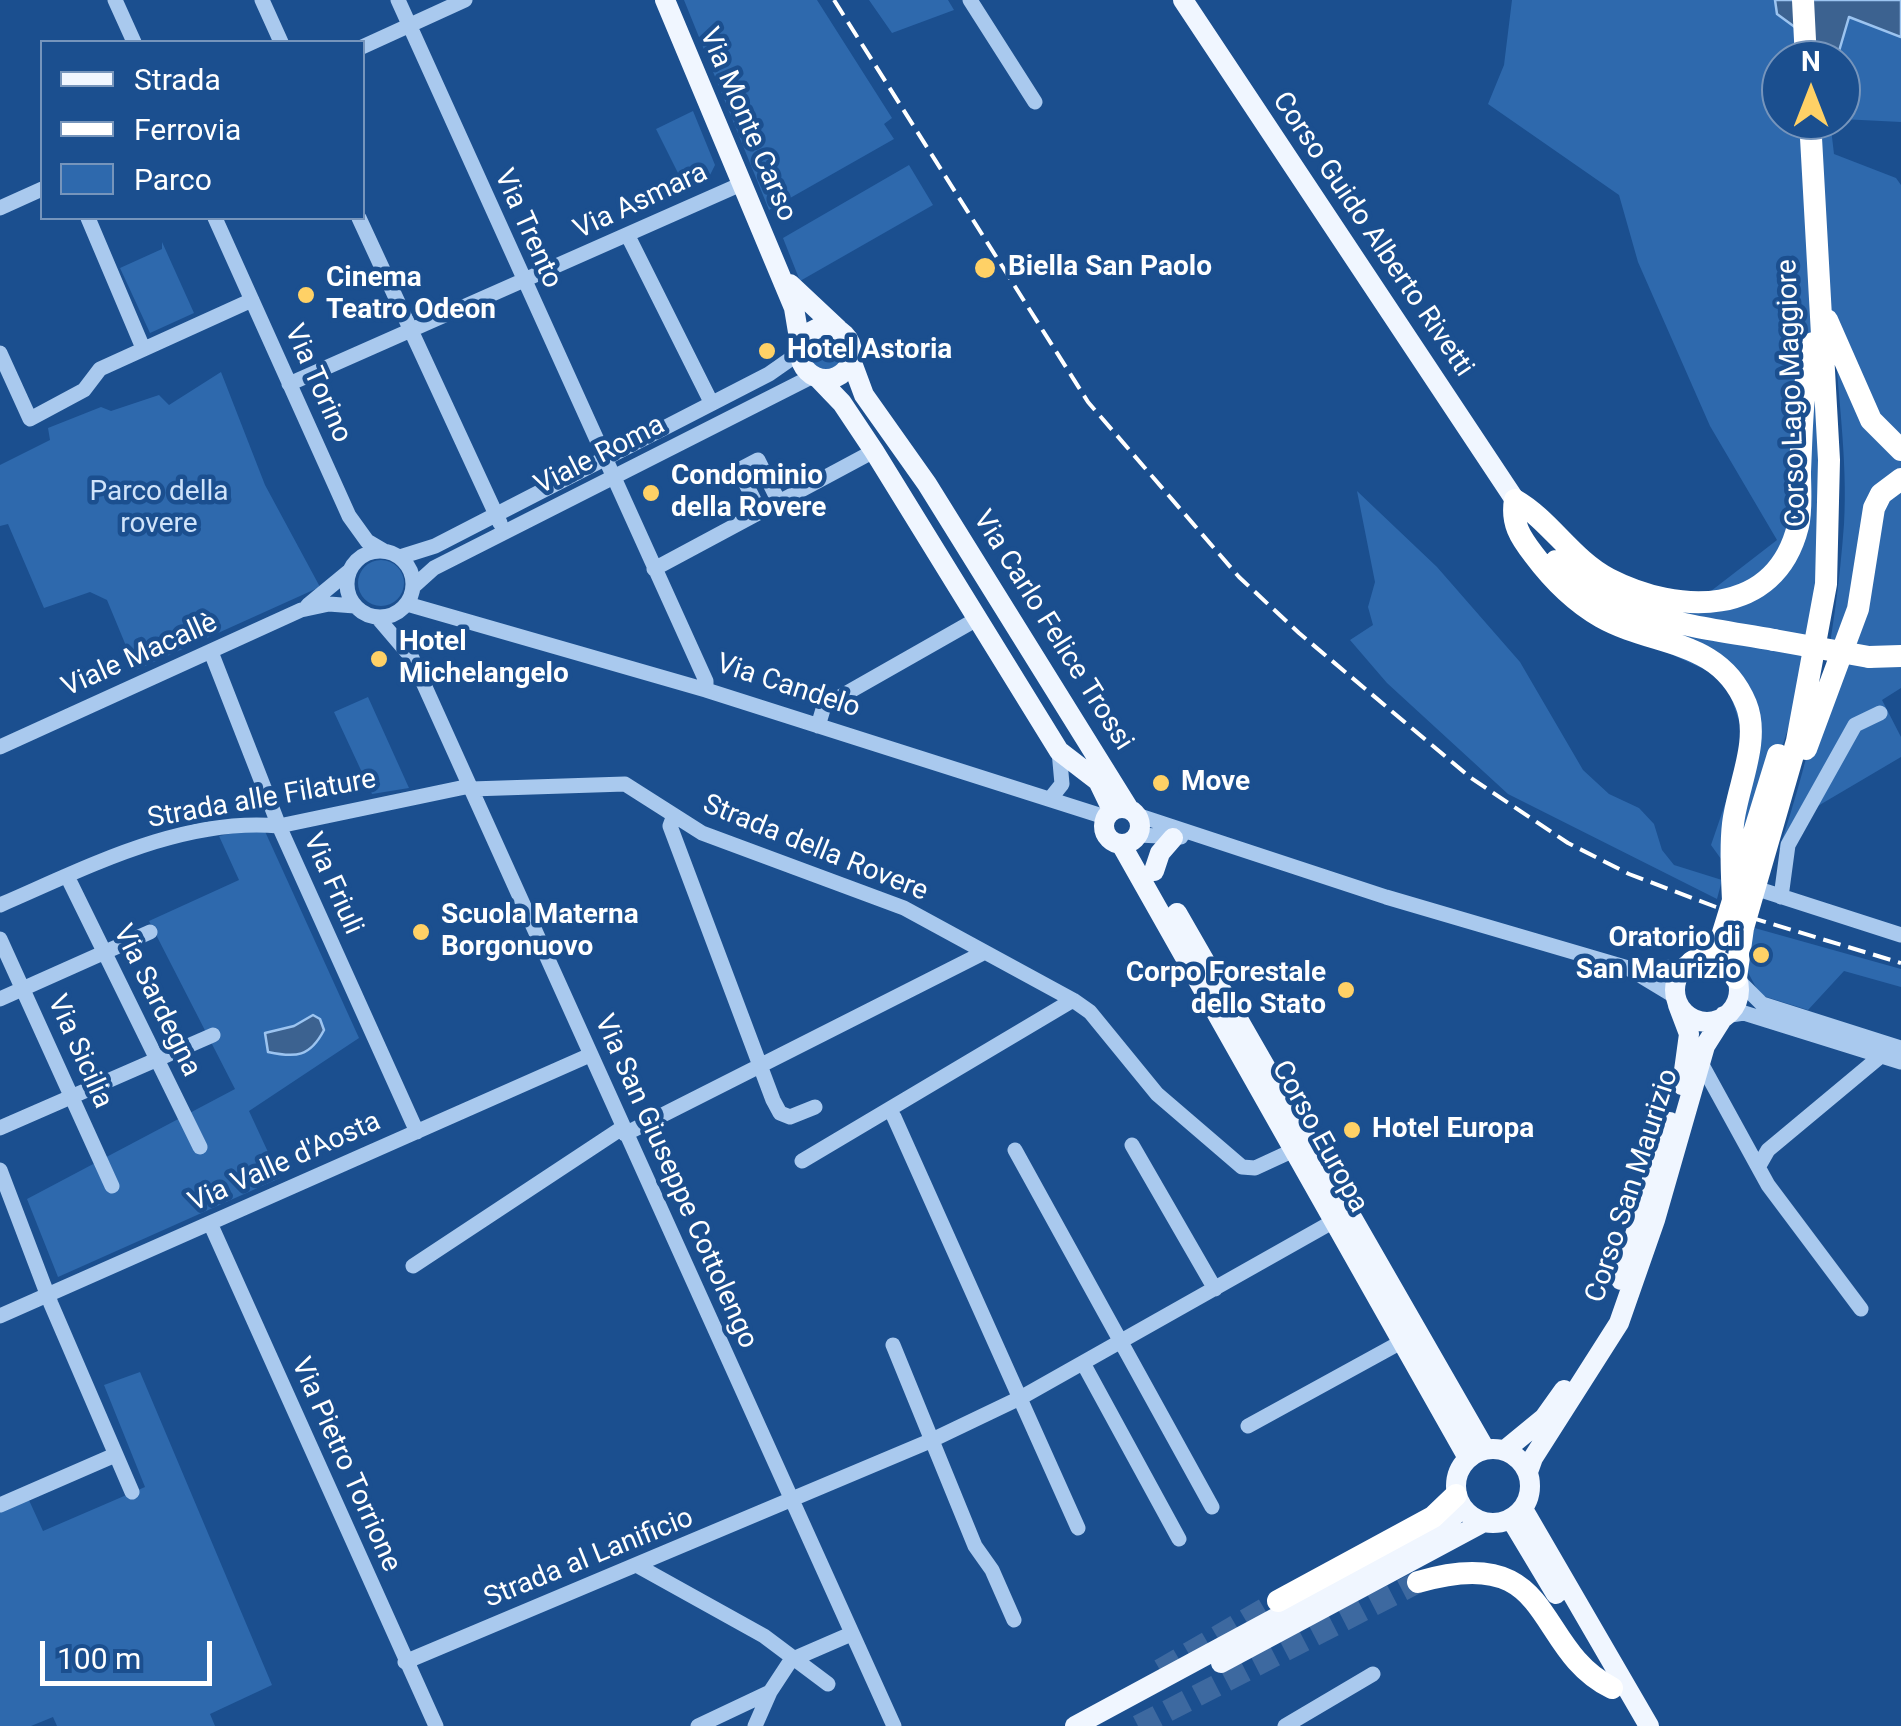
<!DOCTYPE html>
<meta charset="utf-8">
<style>
body{margin:0}
#map{position:relative;width:1901px;height:1726px;overflow:hidden;background:#1b4f8f;font-family:Roboto,sans-serif}
canvas{display:block}
.legend{position:absolute;left:40px;top:40px;width:325px;height:180px;box-sizing:border-box;background:#1b4f8f;border:2px solid #7695bc;margin:0;padding:12px 18px;list-style:none;font-size:30px;color:#fff}
.legend li{display:flex;align-items:center;gap:20px;height:50px}
.legend b{width:50px;border:2px solid #7695bc}
.north{position:absolute;left:1761px;top:40px;width:100px;height:100px;box-sizing:border-box;background:#1b4f8f;border:2px solid #7695bc;border-radius:50%;rotate:0deg;font-size:28px;font-weight:700;line-height:40px;text-align:center;color:#fff}
.north::after{content:'';display:block;margin:auto;width:35px;height:45px;background:#ffd166;clip-path:polygon(50% 0,100% 100%,50% 72%,0 100%)}
.scale{position:absolute;left:40px;top:1641px;width:172px;height:45px;box-sizing:border-box;border:5px solid #fff;border-top:0;padding-left:12px;font-size:30px;line-height:35px;white-space:nowrap;color:#fff;-webkit-text-stroke:8px #1b4f8f;paint-order:stroke}
</style>
<div id="map">
<canvas width="1901" height="1726"></canvas>
<ul class="legend">
<li><b style="height:12px;background:#f0f6ff"></b>Strada</li>
<li><b style="height:12px;background:#fff"></b>Ferrovia</li>
<li><b style="height:28px;background:#2e69ad"></b>Parco</li>
</ul>
<div class="north">N</div>
<div class="scale">100 m</div>
</div>
<script>
const c = document.querySelector('canvas').getContext('2d');
c.lineJoin = 'round';
function paint(path, color) { c.fillStyle = color; c.fill(path, 'evenodd'); }
function trace(path, color, width, dash) { c.strokeStyle = color; c.lineWidth = width; c.lineCap = dash ? 'butt' : 'round'; c.setLineDash(dash || []); c.stroke(path); }
function write(font, color, halo, rows, align = 'center') {
  c.font = font + ' Roboto,sans-serif'; c.lineWidth = 9; c.setLineDash([]); c.textBaseline = 'middle'; c.strokeStyle = halo; c.fillStyle = color; for (const [text, x, y, turn = 0] of rows) {
    c.save(); c.translate(x, y); c.rotate((+turn || 0) * Math.PI / 180); c.textAlign = isNaN(turn) ? turn : align; if (halo) c.strokeText(text, 0, 0); c.fillText(text, 0, 0); c.restore();
  }
}
paint(new Path2D(`
 M684 0H817L892 118 884 124 894 139 769 210Z
 M869 0H948L954 10 892 33Z
 M1512 0H1775L1778 14 1837 57 1849 17 1901 37V122L1841 119V60H1781V120H1830L1834 154 1896 178 1901 185V688L1882 700 1901 737V757L1806 813 1804 802 1778 852C1814 748 1836 635 1844 524 1848 460 1837 390 1834 326L1824 370 1819 630 1739 884 1711 845 1746 743 1729 691 1710 672 1631 636 1711 591 1777 540 1710 426 1638 262 1619 195 1488 104 1504 65Z
 M693 111 715 165 710 175 684 185 656 129Z
 M909 165 933 205 800 281 783 238Z
 M162 242 194 313 150 333 120 268 162 249Z
 M808 351a18 18 0 1 1 36 0a18 18 0 1 1-36 0Z
 M221 372 265 485 320 587 136 670 107 600 90 592 44 608 8 524 0 526V465L50 440 48 428 101 407 111 411 159 395 169 405Z
 M1357 491 1437 567 1520 662 1583 770 1609 794 1639 808 1654 824 1662 850 1674 865 1722 880 1717 899 1508 794 1387 683 1350 640 1373 625 1368 607 1375 582Z
 M358 583a23 23 0 1 1 46 0a23 23 0 1 1-46 0Z
 M368 697 409 788 372 794 334 712Z
 M263 827 359 1038 249 1111 280 1178 58 1277 27 1199 235 1089 149 921 239 880 219 836Z
 M1751 927 1901 969V987L1844 971 1808 1010 1760 995 1743 963Z
 M140 1372 272 1685 210 1714 215 1726H57L53 1717 31 1726H0V1510L28 1498 43 1531 145 1487 104 1385Z`), '#2e69ad');
const water = new Path2D(`
 M1775 0H1901V37L1849 17 1837 58 1777 14Z
 M313 1015 320 1019 324 1030C310 1057 296 1058 268 1052L265 1033 294 1026Z`);
paint(water, '#3c6290');
trace(water, '#9cc4f0', 2.5);
trace(new Path2D(`
 M1160 1670 1278 1601
 M1138 1726 1418 1582`), '#3d69a0', 22, [22, 11]);
trace(new Path2D(`
 M115 0 134 42
 M262 0 281 42
 M398 0 706 681V690
 M970 0 1035 102
 M362 47 465 0
 M0 208 42 189
 M88 218 143 348
 M215 218 349 516 367 541 384 551
 M359 218 500 523
 M628 236 711 402
 M0 353 30 419 84 390 100 369 252 300
 M289 384 739 185
 M760 512 739 470 758 460 779 502
 M347 584a33 33 0 1 1 66 0a33 33 0 1 1-66 0Z
 M400 557 435 546 769 374 799 353
 M654 569 874 451
 M414 586 434 568 813 376
 M407 604 706 690 1105 817
 M308 605 348 572
 M377 617 412 658 894 1726
 M211 652 279 826 417 1132
 M818 726 824 706 977 619
 M0 747 301 610 329 604 355 606
 M471 789 625 784 702 833 904 908 1073 1000 1090 1012 1157 1094 1242 1167 1255 1168 1294 1150
 M1050 799 1062 784 1059 751
 M1137 815 1386 897 1628 968 1676 997
 M673 818 670 826 773 1100 780 1113 790 1117 815 1107
 M1138 835 1181 837
 M67 876 200 1147
 M1755 888 1901 935
 M1781 897 1788 845 1855 725 1880 713
 M0 905C86 868 182 817 279 826L470 786
 M0 939 112 1186
 M1637 968 1685 967
 M1736 978 1762 1004 1901 1048
 M0 999 150 932
 M1724 1016 1744 1013 1901 1062
 M1701 1063 1768 1185 1861 1309
 M894 1117 1078 1528
 M0 1128 213 1035
 M625 1134 983 953
 M1132 1145 1215 1289
 M1015 1150 1212 1507
 M802 1161 1073 1000
 M1760 1164 1768 1150 1882 1055
 M0 1170 51 1304 132 1492
 M210 1223 436 1726
 M413 1266 622 1128
 M0 1316 590 1055
 M893 1345 975 1546 992 1570 1014 1620
 M1083 1363 1179 1539
 M1248 1426 1403 1341
 M0 1505 115 1455
 M638 1566 764 1636 828 1684
 M405 1662 930 1441 1022 1397 1334 1221
 M698 1726 770 1692 791 1660 851 1634
 M755 1726 770 1692
 M1285 1726 1373 1674`), '#a9c9ee', 15);
trace(new Path2D(`
 M665 0 794 308 800 344
 M1183 0 1515 500
 M790 284 838 329
 M800 353a26 26 0 1 1 52 0a26 26 0 1 1-52 0Z
 M851 360 864 395 927 484 1129 809
 M818 378 842 403 874 451 1059 751 1098 781 1112 810
 M1104 826a18 18 0 1 1 36 0a18 18 0 1 1-36 0Z
 M1121 844 1468 1458
 M1154 871 1160 853 1173 838
 M1177 913 1485 1449
 M1675 990a32 32 0 1 1 64 0a32 32 0 1 1-64 0Z
 M1678 1005 1689 1034 1682 1085
 M1621 1280 1670 1122
 M1456 1486a37 37 0 1 1 74 0a37 37 0 1 1-74 0Z
 M1505 1450 1544 1418 1564 1390
 M1528 1472 1533 1458 1619 1323 1655 1220 1705 1046 1724 1016
 M1523 1509 1649 1726
 M1511 1519 1556 1594
 M1221 1663 1484 1522
 M1075 1726 1440 1529 1462 1508`), '#f0f6ff', 20);
trace(new Path2D(`
 M1803 0 1806 60
 M1827 320 1871 420 1901 450
 M1515 500C1550 520 1572 560 1609 579 1677 614 1775 619 1798 526 1802 510 1800 490 1800 472 1802 429 1802 385 1813 343
 M1515 500C1511 523 1520 537 1534 555 1552 579 1575 602 1601 617 1654 647 1719 638 1746 704 1761 741 1737 787 1733 824 1730 849 1732 875 1733 901
 M1556 561C1615 620 1695 626 1774 640
 M1869 657 1901 656
 M1806 749 1858 609 1874 508 1881 494 1901 479
 M1692 962 1714 949 1722 936 1778 755
 M1736 978 1743 928 1797 741 1826 584 1829 460 1810 120
 M1418 1582C1558 1541 1531 1648 1612 1688
 M1278 1601 1433 1517 1456 1495`), '#fff', 22);
trace(new Path2D(`
 M834 0 1088 402 1239 577 1299 633 1471 778 1568 843 1629 874 1716 907 1901 963`), '#fff', 4, [18, 8]);
trace(new Path2D(`
 M1774 640 1869 657`), '#fff', 22);
for (const [x, y, r, color] of [
 [985,268,12,"#ffd166"],
 [306,295,10,"#ffd166"],
 [767,351,10,"#ffd166"],
 [651,493,10,"#ffd166"],
 [379,659,10,"#ffd166"],
 [1161,783,10,"#ffd166"],
 [421,932,10,"#ffd166"],
 [1761,955,10,"#ffd166"],
 [1346,990,10,"#ffd166"],
 [1352,1130,10,"#ffd166"]
]) { const dot = new Path2D(); dot.arc(x, y, r, 0, 2 * Math.PI); c.fillStyle = color; c.fill(dot); trace(dot, '#1b4f8f', 4); }
write('28px', '#fff', '#1b4f8f', [
 ["Via Monte Carso",747,125,67],
 ["Via Asmara",641,202,-25],
 ["Via Trento",527,229,66],
 ["Corso Guido Alberto Rivetti",1372,235,56],
 ["Via Torino",317,384,66],
 ["Corso Lago Maggiore",1793,393,-92],
 ["Viale Roma",600,456,-27],
 ["Via Carlo Felice Trossi",1052,631,58],
 ["Viale Macallè",140,656,-24],
 ["Via Candelo",788,687,18],
 ["Strada alle Filature",262,800,-10],
 ["Strada della Rovere",815,849,22],
 ["Via Friuli",332,884,66],
 ["Via Sardegna",156,1001,64],
 ["Via Sicilia",79,1052,66],
 ["Corso Europa",1319,1137,61],
 ["Via Valle d'Aosta",285,1163,-24],
 ["Via San Giuseppe Cottolengo",675,1182,66],
 ["Corso San Maurizio",1633,1186,-72],
 ["Via Pietro Torrione",345,1465,66],
 ["Strada al Lanificio",589,1559,-22]
]);
write('bold 28px', '#fff', '#1b4f8f', [
 ["Biella San Paolo",1008,268],
 ["Cinema",326,279],
 ["Teatro Odeon",326,311],
 ["Hotel Astoria",787,351],
 ["Condominio",671,477],
 ["della Rovere",671,509],
 ["Hotel",399,643],
 ["Michelangelo",399,675],
 ["Move",1181,783],
 ["Scuola Materna",441,916],
 ["Borgonuovo",441,948],
 ["Oratorio di",1741,939,"right"],
 ["San Maurizio",1741,971,"right"],
 ["Corpo Forestale",1326,974,"right"],
 ["dello Stato",1326,1006,"right"],
 ["Hotel Europa",1372,1130]
], 'left');
write('28px', '#cfe3fa', '#1b4f8f', [
 ["Parco della",159,493],
 ["rovere",159,525]
]);
</script>
